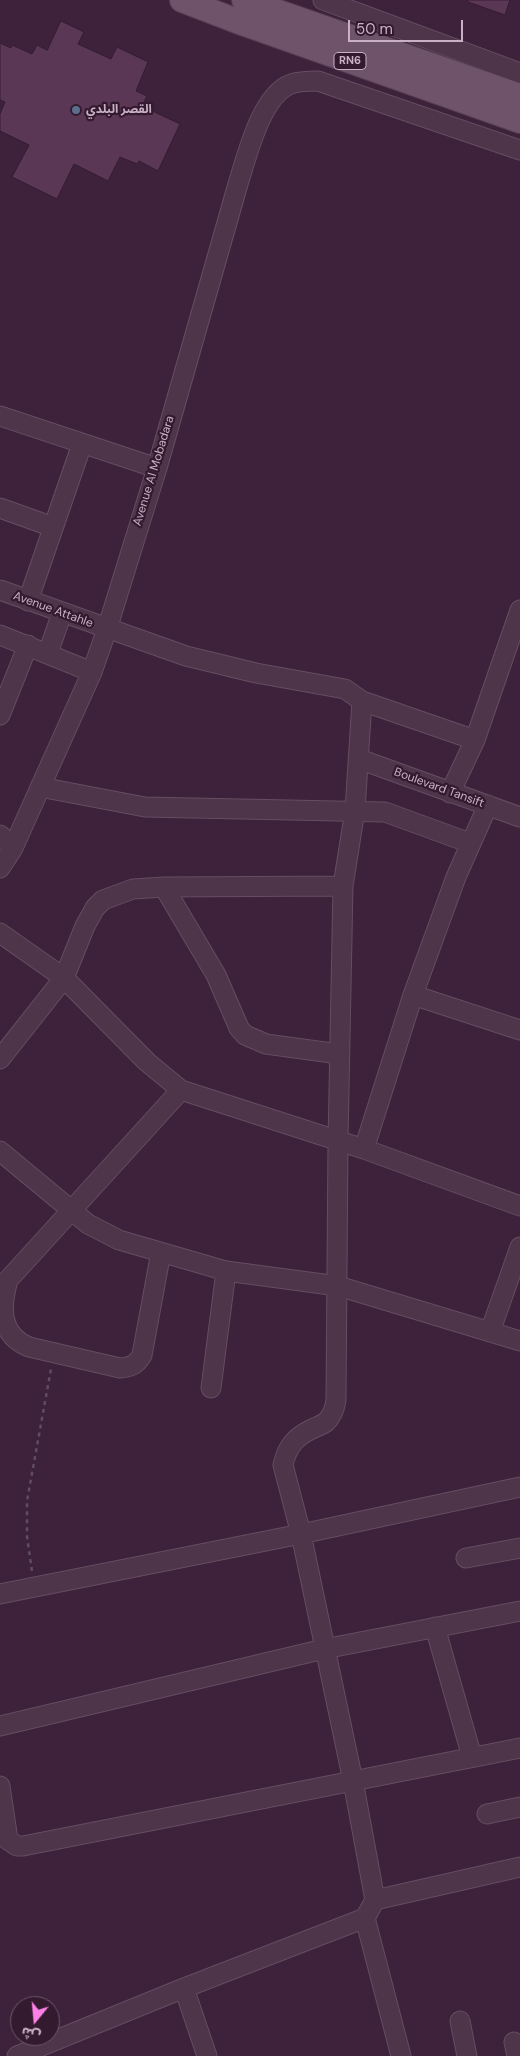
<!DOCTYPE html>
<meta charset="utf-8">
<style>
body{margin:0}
#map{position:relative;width:520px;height:2056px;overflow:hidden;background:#3e213a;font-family:"DM Sans","Noto Sans Arabic",sans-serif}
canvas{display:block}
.north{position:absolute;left:10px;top:1996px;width:50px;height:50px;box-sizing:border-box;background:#331a2f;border:1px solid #6f566b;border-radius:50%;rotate:197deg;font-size:14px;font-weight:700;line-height:20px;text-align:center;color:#cab0c5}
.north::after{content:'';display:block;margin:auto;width:18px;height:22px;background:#ff80e6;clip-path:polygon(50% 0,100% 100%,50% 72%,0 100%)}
.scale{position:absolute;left:348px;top:20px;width:115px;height:22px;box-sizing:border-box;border:2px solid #cab0c5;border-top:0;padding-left:6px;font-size:15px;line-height:18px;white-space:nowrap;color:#cab0c5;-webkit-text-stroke:4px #331a2f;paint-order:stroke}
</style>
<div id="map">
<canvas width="520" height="2056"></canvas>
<div class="north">ش</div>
<div class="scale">50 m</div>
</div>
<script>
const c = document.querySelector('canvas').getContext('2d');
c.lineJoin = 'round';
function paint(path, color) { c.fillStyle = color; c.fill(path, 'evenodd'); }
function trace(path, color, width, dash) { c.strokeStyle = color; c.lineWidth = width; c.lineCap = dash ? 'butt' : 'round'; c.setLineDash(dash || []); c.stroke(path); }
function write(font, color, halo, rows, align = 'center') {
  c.font = font + ' "DM Sans","Noto Sans Arabic",sans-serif'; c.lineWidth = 4.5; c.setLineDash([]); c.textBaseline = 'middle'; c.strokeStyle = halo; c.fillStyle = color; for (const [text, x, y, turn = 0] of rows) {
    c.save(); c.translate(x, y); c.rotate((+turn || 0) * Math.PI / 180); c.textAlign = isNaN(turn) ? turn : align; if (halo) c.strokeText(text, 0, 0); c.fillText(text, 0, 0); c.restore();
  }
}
const building = new Path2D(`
 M468 0H510L505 15 468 2Z
 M61 21 84 32 78 44 111 59 117 47 148 62 136 91 147 96 142 106 180 124 158 171 139 161 137 164 120 157 108 181 74 164 57 199 12 177 29 145 0 131V114L5 102 0 100V43L11 48 12 45 32 54 37 45 47 50Z`);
paint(building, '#5a3755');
trace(building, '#351c31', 1);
const minor = new Path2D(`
 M323 0 520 73
 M0 416 157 468
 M0 508 53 527
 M0 590 186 656 256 673 345 689 362 701 475 740
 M28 601 82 444
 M0 635 92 672
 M48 653 62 613
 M0 715 28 645
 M359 759 520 817
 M40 787 145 807 385 812 470 843
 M450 793 475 740 520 610
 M0 835 13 848
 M0 868 13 848 92 672 107 629 157 468 238 184C247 156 261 95 291 84 299 81 309 81 318 81L520 150
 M164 887 216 975 239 1028 245 1035 266 1044 339 1054
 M0 933 64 978 147 1062 181 1090 364 1149 520 1206
 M413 995 520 1030
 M0 1059 64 978 85 926 95 908 103 900 133 889 164 887 343 886
 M364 1149 413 995 456 877 488 805
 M0 1151 88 1224 119 1240 226 1271 338 1286 520 1341
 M161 1252 142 1355C136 1365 131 1367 120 1368L29 1347C0 1335 0 1309 8 1280L181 1090
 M490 1332 520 1247
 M211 1388 226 1271
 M466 1558 520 1548
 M0 1594 301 1534 520 1487
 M435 1627 472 1757
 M0 1726 324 1649 520 1611
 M0 1786 8 1840 17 1846H23L520 1748
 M487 1814 520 1807
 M375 1900 520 1867
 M365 1918 401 2056
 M184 1988 207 2056
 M460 2021 467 2056
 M514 2042 517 2056
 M17 2056 184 1988 365 1918 375 1900 353 1781 301 1534 283 1465C287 1447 295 1437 312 1429 316 1427 322 1425 326 1422 332 1416 335 1408 336 1400L338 1141 343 886 355 810 362 701`);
const major = new Path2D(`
 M182 0 242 23 520 121
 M244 0 520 96`);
trace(minor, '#664d62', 21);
trace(major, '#573e53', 26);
trace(new Path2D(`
 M32 1571 27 1537V1501L51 1369`), '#5f4c66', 2.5, [4, 4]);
trace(minor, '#4e354a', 19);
trace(major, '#6e536a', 24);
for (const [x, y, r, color] of [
 [76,110,5,"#5c6f8a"]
]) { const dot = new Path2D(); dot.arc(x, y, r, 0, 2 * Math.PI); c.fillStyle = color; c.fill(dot); trace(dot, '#331a2f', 2); }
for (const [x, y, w] of [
 [350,61,32]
]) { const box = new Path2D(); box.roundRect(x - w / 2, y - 8.5, w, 17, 4); c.fillStyle = '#331a2f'; c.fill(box); trace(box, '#cab0c5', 1); }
write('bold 11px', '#cab0c5', null, [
 ["RN6",350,61]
]);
write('bold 12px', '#cab0c5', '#331a2f', [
 ["القصر البلدي",86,110]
], 'left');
write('12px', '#cab0c5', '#331a2f', [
 ["Avenue Al Mobadara",154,471,-73],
 ["Avenue Attahle",53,610,20],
 ["Boulevard Tansift",439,788,20]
]);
</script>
